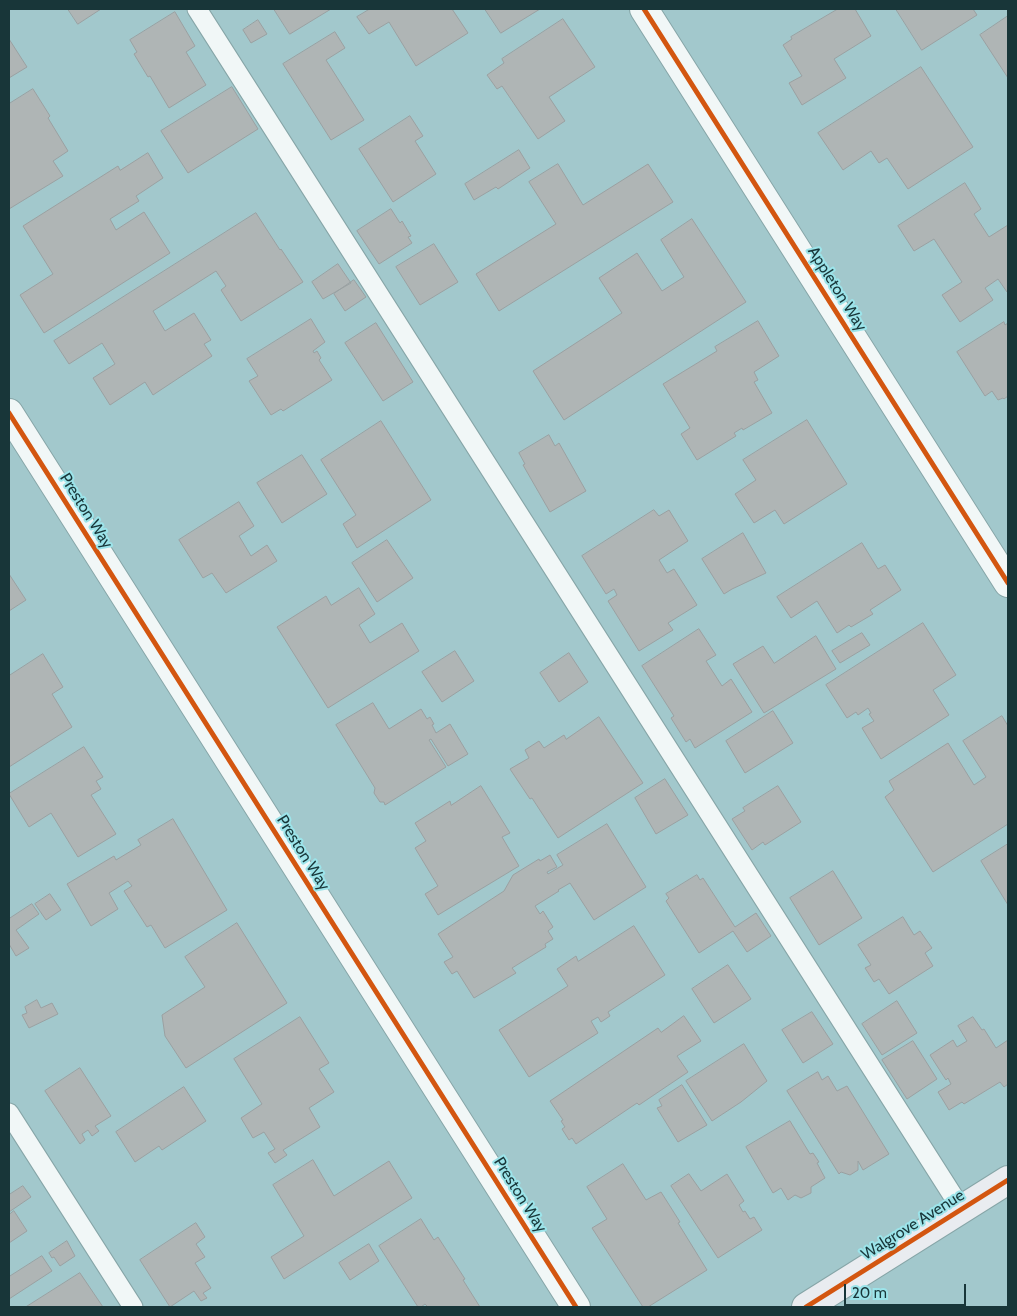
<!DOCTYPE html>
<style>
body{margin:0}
#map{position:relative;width:1017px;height:1316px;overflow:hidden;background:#a2c8cc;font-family:Cabin,sans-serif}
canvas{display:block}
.frame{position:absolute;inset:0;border:10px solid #183639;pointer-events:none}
.scale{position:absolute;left:844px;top:1284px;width:122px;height:22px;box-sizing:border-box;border:2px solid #183639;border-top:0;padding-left:6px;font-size:15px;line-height:18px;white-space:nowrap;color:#183639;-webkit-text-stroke:4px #9ce4ea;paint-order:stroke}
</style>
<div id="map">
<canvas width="1017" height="1316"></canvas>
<div class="frame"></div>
<div class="scale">20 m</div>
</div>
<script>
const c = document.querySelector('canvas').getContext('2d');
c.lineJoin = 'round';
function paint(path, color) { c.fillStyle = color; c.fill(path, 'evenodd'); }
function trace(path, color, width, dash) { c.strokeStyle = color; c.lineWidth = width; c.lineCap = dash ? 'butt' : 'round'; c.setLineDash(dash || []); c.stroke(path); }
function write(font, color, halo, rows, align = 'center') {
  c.font = font + ' Cabin,sans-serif'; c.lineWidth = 4; c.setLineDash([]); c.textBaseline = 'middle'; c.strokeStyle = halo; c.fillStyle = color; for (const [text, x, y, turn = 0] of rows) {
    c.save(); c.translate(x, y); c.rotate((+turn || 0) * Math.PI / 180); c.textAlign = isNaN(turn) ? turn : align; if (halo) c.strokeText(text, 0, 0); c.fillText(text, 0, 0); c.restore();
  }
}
const building = new Path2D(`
 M68 9H101L78 24Z
 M274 9H331L290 34Z
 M370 9H452L468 33 416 66 389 22 369 34 357 17Z
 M485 9H540L501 33Z
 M838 9H855L871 36 834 59 846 78 802 105 789 83 802 76 783 45 792 39 791 37Z
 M896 9H973L977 15 922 50Z
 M175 12 195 46 186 52 206 85 169 108 150 76 148 77 134 54 137 52 130 40Z
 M1008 16V78L980 35Z
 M563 19 595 67 549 97 565 121 538 139 502 86 497 89 487 75 504 63 502 59Z
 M258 20 267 34 251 43 243 30Z
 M335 32 345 48 326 60 364 120 331 140 283 64Z
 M9 39 27 67 9 78Z
 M921 67 973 147 908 189 887 158 879 163 871 151 843 170 818 133Z
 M232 87 258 129 188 173 161 131Z
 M33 89 50 116 48 118 68 151 53 161 63 176 9 209V104Z
 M410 116 423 136 415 141 436 174 393 202 359 149Z
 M519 150 530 168 498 189 496 187 474 200 465 184Z
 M148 153 163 178 136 196 139 201 110 219 116 230 144 212 170 253 44 333 20 295 53 274 23 226 118 166 120 170Z
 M558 164 583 205 648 164 673 202 499 311 476 274 556 224 529 182Z
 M965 183 981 209 974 214 989 237 1008 225V292H1007L998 279 985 288 993 300 960 322 942 295 962 282 934 239 914 251 898 226Z
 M391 209 400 223 402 221 411 236 408 237 412 243 379 264 357 231Z
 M256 213 280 250 281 249 303 282 241 321 221 290 226 286 216 271 153 311 165 331 194 313 211 340 204 344 212 356 153 395 145 382 110 405 93 378 115 364 102 343 69 364 54 341Z
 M692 219 746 302 564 420 533 371 622 313 599 278 637 253 662 291 684 277 661 240Z
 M434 244 458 282 420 305 396 267Z
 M338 264 351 283 323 299 312 282Z
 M354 280 366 297 345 311 334 294Z
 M311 319 325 342 313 351 314 353 317 351 321 358 319 360 332 380 283 411 281 409 271 415 249 381 258 376 247 359Z
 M758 321 779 356 754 372 758 380 754 382 772 413 743 430 742 428 734 433 736 436 697 460 681 434 690 428 663 384 717 351 715 347Z
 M1004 322 1005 325 1008 323V396L1004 399 1003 398 998 400 992 391 985 396 957 352Z
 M376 323 413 382 383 401 345 343Z
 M807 420 847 484 784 524 775 510 754 523 735 494 756 480 743 460Z
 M381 421 431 500 357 548 343 524 356 515 321 460Z
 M549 435 555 446 559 443 586 491 550 512 523 465 525 464 519 453Z
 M302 455 327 494 282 523 257 483Z
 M239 502 254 526 239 536 251 556 267 545 277 561 226 593 212 573 203 578 179 540Z
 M654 510 659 516 669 510 688 541 659 560 667 573 674 569 697 605 668 623 673 630 639 651 608 601 617 595 614 589 606 594 582 556Z
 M743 533 766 573 732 589 724 594 702 559Z
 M387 540 413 578 377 602 352 563Z
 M862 543 878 569 885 565 901 590 870 610 873 614 851 627 849 625 837 633 817 601 791 618 777 597Z
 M9 574 26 600 9 611Z
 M359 588 375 614 359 625 370 643 402 623 419 651 328 708 277 627 326 596 331 605Z
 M923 623 956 675 933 690 949 715 881 759 862 728 874 721 869 714 871 713 868 708 858 715 856 712 847 718 826 685Z
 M699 629 716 655 706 661 722 686 731 679 752 712 695 748 690 739 686 742 671 718 674 716 642 666Z
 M862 633 870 645 840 663 832 651Z
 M816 636 836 669 764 713 733 664 763 646 774 663Z
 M455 651 474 681 442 702 422 672Z
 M569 653 588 682 559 702 540 673Z
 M43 654 63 687 52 694 72 727 9 767V676Z
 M373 703 389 729 421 709 427 719 430 717 434 724 432 725 436 733 450 724 468 754 448 766 431 739 429 740 446 767 385 805 384 802H380L374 793 375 788 336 725Z
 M773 711 793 743 745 773 726 741Z
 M1002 716 1008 726V824L933 872 885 797 894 790 889 781 948 743 974 785 986 777 963 741Z
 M599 717 643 783 558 838 532 798 530 799 510 769 529 758 525 750 539 741 544 748 564 735 566 739Z
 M84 747 103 777 96 781 101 789 91 795 116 834 78 857 51 813 29 827 9 794Z
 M665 779 688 815 656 834 635 798Z
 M481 786 510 833 502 837 519 866 438 915 425 894 438 886 415 848 426 841 415 823 450 801 451 805Z
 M778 786 801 822 765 845 763 842 752 850 732 819 745 811 743 808Z
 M173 819 227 910 165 948 151 925 147 927 124 891 132 886 128 881 109 893 118 909 91 926 67 884 114 856 116 860 141 845 138 840Z
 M607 824 646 887 594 920 570 883 558 890 559 891 535 906 540 914 543 911 553 927 548 931 553 939 545 944 546 947 512 968 516 973 474 998 457 971 452 974 444 962 453 957 438 934 504 891 513 875 539 859 540 861 550 855 557 867 547 872 548 874 563 865 557 855Z
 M1008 844V905L981 861Z
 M833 871 862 918 819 945 790 898Z
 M697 875 700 880 703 878 735 927 756 913 771 936 747 952 733 931 699 953 666 901 669 898 666 894Z
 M50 894 61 910 46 920 35 904Z
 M32 904 39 914 16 930 29 948 16 956 9 944V919Z
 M903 917 914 935 920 931 932 948 925 953 933 966 889 994 879 979 874 982 865 968 871 965 858 945Z
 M237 923 287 1003 186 1068 165 1036 162 1015 205 987 185 957Z
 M634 926 665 975 608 1012 610 1016 601 1022 598 1017 591 1021 598 1033 529 1077 499 1030 568 986 557 969 576 956 578 961Z
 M728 965 751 999 714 1023 692 989Z
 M37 1000 41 1008 52 1003 58 1014 29 1028 22 1015 27 1013 25 1007Z
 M897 1001 917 1033 882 1055 862 1024Z
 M812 1012 833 1044 803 1063 782 1030Z
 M684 1016 701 1041 677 1056 688 1072 639 1105 637 1103 576 1144 572 1138 569 1140 562 1129 565 1127 561 1121 563 1120 550 1101 658 1028 661 1032Z
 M300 1017 329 1063 319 1069 334 1092 309 1108 320 1127 283 1150 287 1155 275 1163 268 1153 275 1149 264 1132 253 1138 241 1118 262 1104 234 1059Z
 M973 1017 982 1030 984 1029 996 1048 1008 1040V1084L1004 1087 1000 1082 964 1104 962 1102 949 1110 938 1092 951 1084 948 1078 946 1080 930 1055 953 1040 957 1047 967 1041 958 1026Z
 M913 1041 937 1079 907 1099 882 1060Z
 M744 1044 767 1081 741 1102 712 1121 686 1081Z
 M80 1068 111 1116 95 1126 99 1131 92 1136 88 1130 82 1134 85 1140 80 1144 45 1091Z
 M818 1072 822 1080 828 1076 837 1091 847 1086 889 1154 863 1170 858 1161V1170L850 1175 841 1172 839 1174 787 1091Z
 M682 1085 707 1125 678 1142 657 1108 662 1106 659 1100Z
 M184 1087 206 1121 162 1150 159 1146 135 1162 116 1132Z
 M790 1121 810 1154 813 1153 819 1162 817 1163 825 1178 811 1187V1193L801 1198 795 1195 788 1200 781 1188 773 1193 746 1147Z
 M313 1160 334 1196 389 1161 412 1198 284 1279 271 1257 304 1236 273 1185Z
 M623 1164 646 1200 661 1192 680 1222 678 1223 707 1270 648 1307H643L592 1228 607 1219 587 1187Z
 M689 1174 701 1191 727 1174 744 1201 739 1205 743 1212 745 1211 750 1219 754 1217 762 1230 718 1258 671 1186Z
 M23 1186 31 1197 9 1212V1195Z
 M14 1211 27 1231 9 1243V1215Z
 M421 1219 434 1240 438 1237 465 1279 463 1280 480 1307H428L425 1304 421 1307H418L379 1246Z
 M196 1223 205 1237 196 1244 205 1257 195 1263 211 1288 203 1293 207 1298 201 1301 194 1291 170 1307 140 1260Z
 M67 1241 75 1256 60 1266 54 1257 52 1258 49 1253Z
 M369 1244 379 1261 350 1280 339 1263Z
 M42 1256 52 1271 9 1299V1277Z
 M80 1273 103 1307H26Z`);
paint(building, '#afb5b5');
trace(building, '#9aa0a1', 1);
const lane = new Path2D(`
 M197 9 962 1210
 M9 1113 133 1307`);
const street = new Path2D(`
 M644 9 1008 583
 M9 413 576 1307`);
const secondary = new Path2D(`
 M806 1307 1008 1180`);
trace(lane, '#86a5a7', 21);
trace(street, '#86a5a7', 30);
trace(secondary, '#86a5a7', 30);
trace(lane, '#f1f7f7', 19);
trace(street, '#f1f7f7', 28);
trace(secondary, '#e9ecf0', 28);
trace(new Path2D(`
 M644 9 1008 583
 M9 413 576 1307
 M806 1307 1008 1180`), '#d35610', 5);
write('16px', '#183639', '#9ce4ea', [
 ["Appleton Way",837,289,58],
 ["Preston Way",86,511,58],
 ["Preston Way",303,853,58],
 ["Preston Way",520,1195,58],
 ["Walgrove Avenue",913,1225,-32]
]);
</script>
